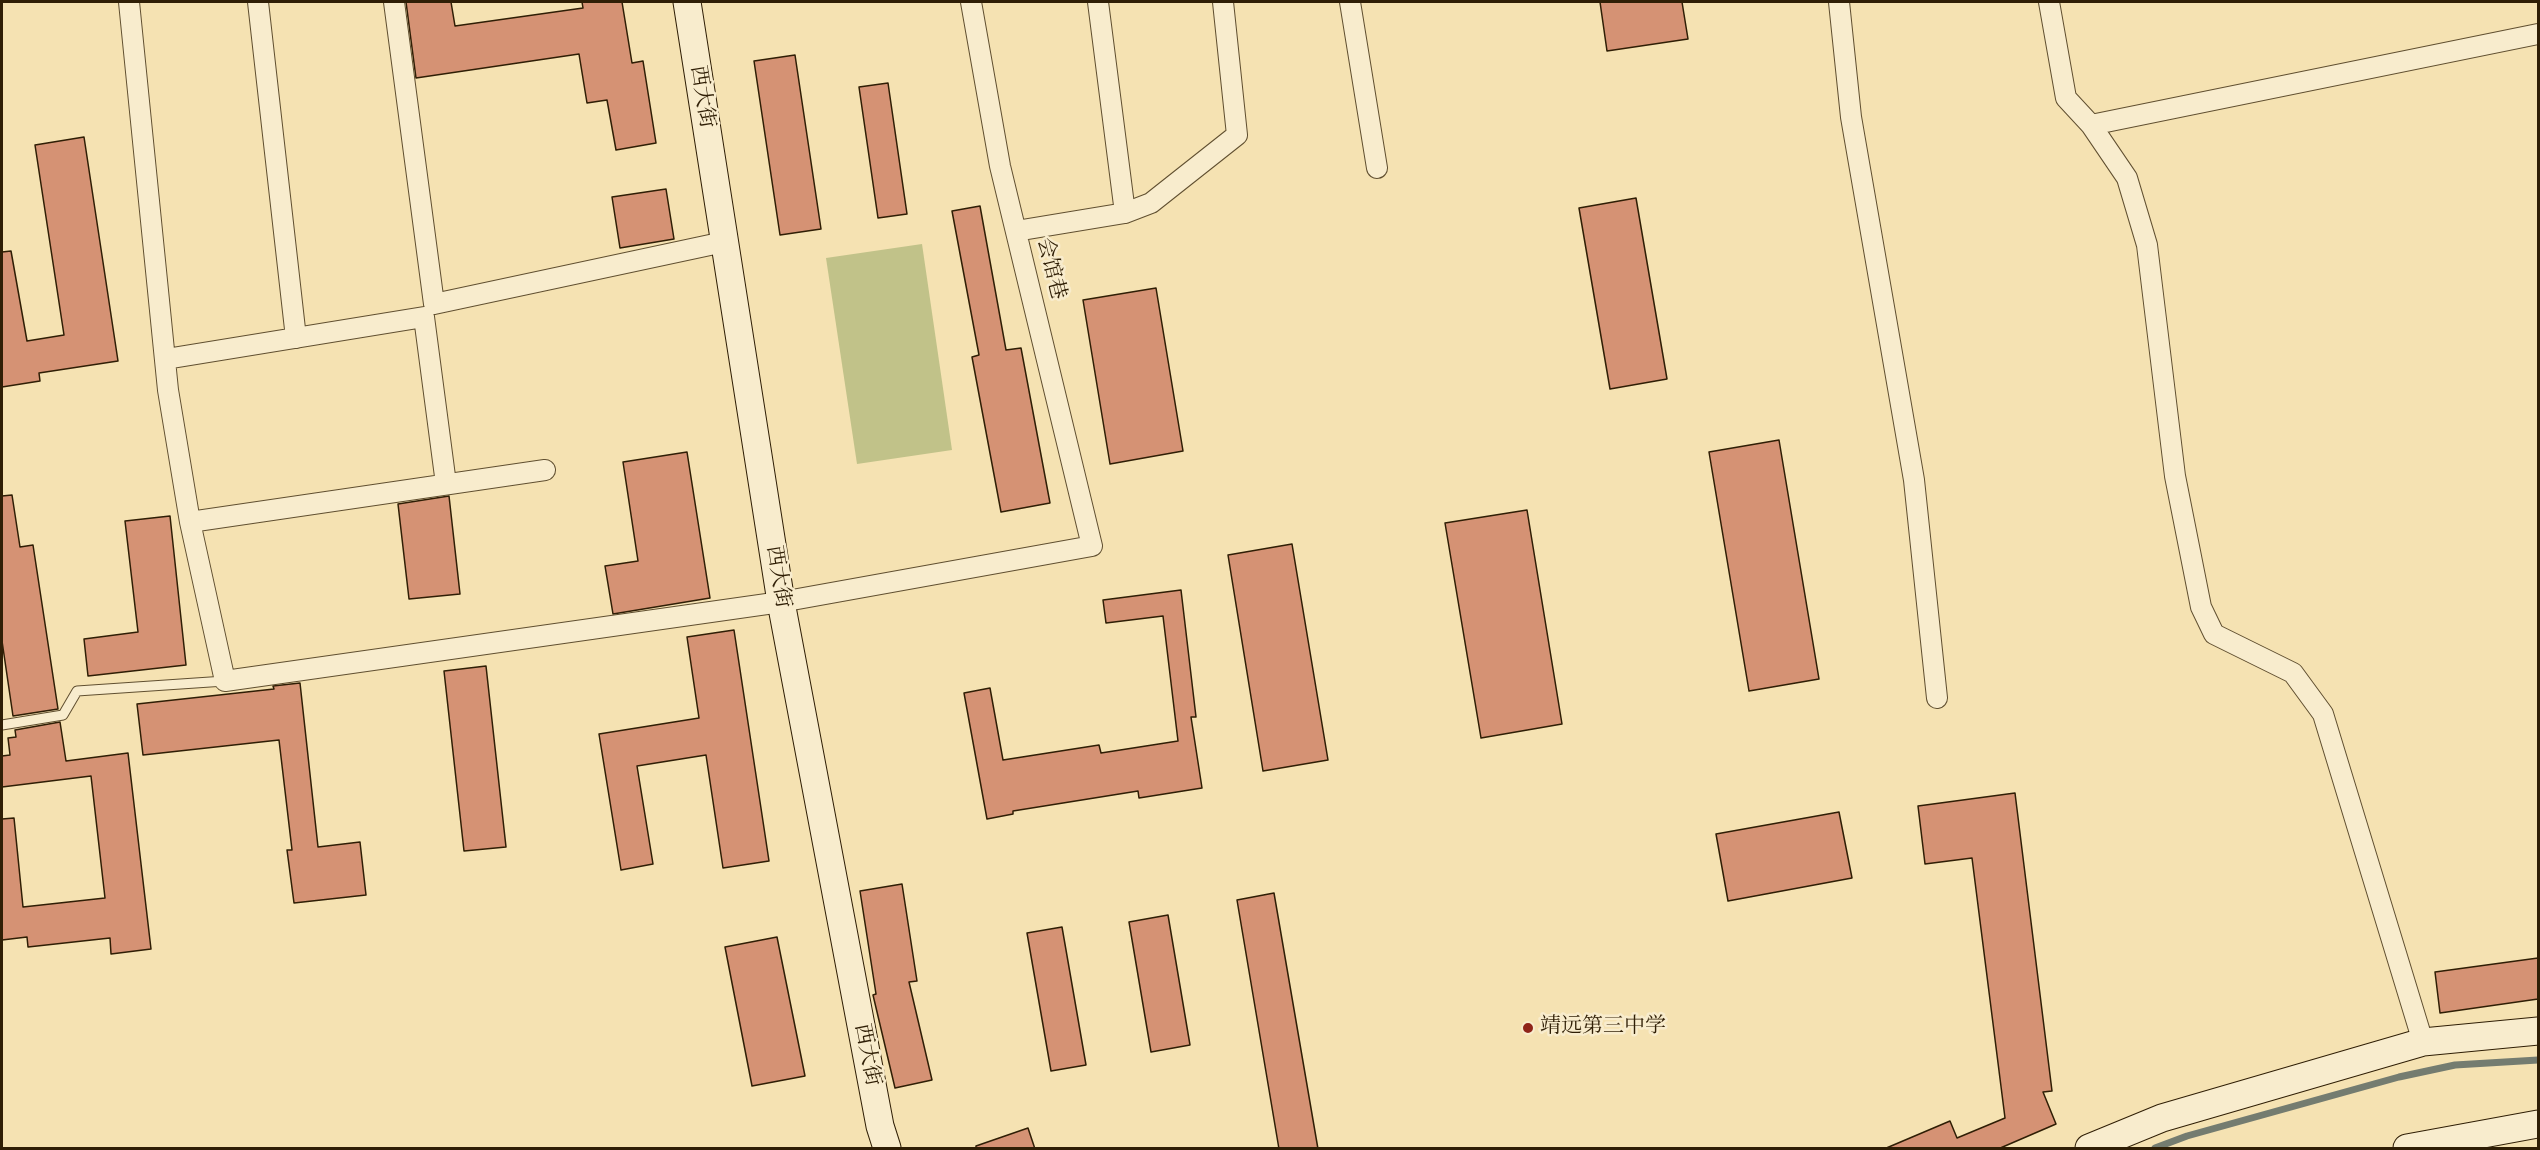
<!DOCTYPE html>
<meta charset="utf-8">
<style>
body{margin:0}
#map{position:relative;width:2540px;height:1150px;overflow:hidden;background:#f5e2b2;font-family:"IM FELL English",serif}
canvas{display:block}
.frame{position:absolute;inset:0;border:3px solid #2f1e05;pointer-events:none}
</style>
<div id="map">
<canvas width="2540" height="1150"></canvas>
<div class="frame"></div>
</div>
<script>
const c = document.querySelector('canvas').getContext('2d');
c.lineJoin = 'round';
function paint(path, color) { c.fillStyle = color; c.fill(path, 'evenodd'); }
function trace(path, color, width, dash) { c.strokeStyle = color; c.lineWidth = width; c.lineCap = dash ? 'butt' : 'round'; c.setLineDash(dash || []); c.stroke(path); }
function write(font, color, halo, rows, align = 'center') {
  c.font = font + ' "IM FELL English","Noto Serif SC",serif'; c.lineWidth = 5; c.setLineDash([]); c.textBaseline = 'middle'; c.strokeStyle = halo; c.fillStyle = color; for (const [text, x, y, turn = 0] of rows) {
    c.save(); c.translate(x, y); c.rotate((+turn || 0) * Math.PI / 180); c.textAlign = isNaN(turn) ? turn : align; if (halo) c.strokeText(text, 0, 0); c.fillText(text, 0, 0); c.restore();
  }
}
paint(new Path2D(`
 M922 244 952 450 857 464 826 258Z`), '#c1c289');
trace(new Path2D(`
 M2155 1148 2187 1136 2399 1077 2455 1065 2538 1060`), '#747c70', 7);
const building = new Path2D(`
 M406 2H451L455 26 583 8 582 2H622L632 63 643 61 656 143 616 150 607 100 587 103 579 54 416 78Z
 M1600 2H1682L1688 39 1607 51Z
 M795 55 821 229 780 235 754 61Z
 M888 83 907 214 878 218 859 87Z
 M84 137 118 361 39 373 40 381 2 387V252L11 251 27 341 64 335 35 145Z
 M666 189 674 239 620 248 612 197Z
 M1636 198 1667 379 1610 389 1579 208Z
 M980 206 1006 350 1021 348 1050 503 1001 512 972 357 979 355 952 211Z
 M1156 288 1183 451 1110 464 1083 300Z
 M1779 440 1819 679 1749 691 1709 452Z
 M687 452 710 598 613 614 605 566 638 561 623 462Z
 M12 495 20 547 33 545 58 709 13 716 2 641V496Z
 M449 496 460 594 409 599 398 504Z
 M1527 510 1562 724 1481 738 1445 523Z
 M170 516 186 665 88 676 84 639 138 632 125 521Z
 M1292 544 1328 760 1263 771 1228 555Z
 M1181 590 1196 717H1191L1202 788 1139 798 1138 791 1013 811V814L987 819 964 693 990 688 1003 760 1099 745 1101 753 1178 741 1163 616 1106 623 1103 600Z
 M734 630 769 861 723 868 706 755 637 766 653 864 621 870 599 734 699 718 687 637Z
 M486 666 506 847 464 851 444 671Z
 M300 683 318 847 360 842 366 895 294 903 287 850H292L279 740 143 755 137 704 274 689 273 686Z
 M60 722 66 761 128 753 151 949 111 954 110 938 28 947 27 937 2 940V819L14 818 23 907 105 898 91 776 2 787V756L10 755 8 738 16 737 15 730Z
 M2015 793 2052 1091 2043 1092 2056 1124 1998 1149H1884L1950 1121 1957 1138 2005 1118 1972 858 1925 864 1918 806Z
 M1839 812 1852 878 1728 901 1716 834Z
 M902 884 917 981 909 982 932 1080 895 1088 873 995 876 994 860 891Z
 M1274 893 1318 1149H1279L1237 900Z
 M1168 915 1190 1045 1151 1052 1129 922Z
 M1062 927 1086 1065 1051 1071 1027 933Z
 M777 937 805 1076 752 1086 725 947Z
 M2538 958V999L2440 1013 2435 972Z
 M1028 1128 1035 1149H976V1146Z`);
paint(building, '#d59274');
trace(building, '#2f1e05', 1.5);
const lane = new Path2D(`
 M2 725 63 715 77 691 225 681`);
const street = new Path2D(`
 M129 2 168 390 190 522 225 681 781 602 1092 546 1000 166 971 2
 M258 2 296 338
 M394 2 434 304 724 242
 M1098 2 1125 213
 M1350 2 1377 168
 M1839 2 1851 117 1914 480 1937 698
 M2049 2 2066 98 2091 125 2127 178 2147 245 2175 476 2201 607 2214 634 2293 673 2323 714 2423 1042
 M2091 125 2538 34
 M1016 231 1125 213 1151 203 1237 135 1223 2
 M166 359 424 317 446 484
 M190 522 545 470`);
const secondary = new Path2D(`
 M687 2 781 602 880 1126 887 1148
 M2089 1148 2162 1118 2423 1042 2538 1031
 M2407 1148 2538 1124`);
trace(lane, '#604f30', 11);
trace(street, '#604f30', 22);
trace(secondary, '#2f1e05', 29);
trace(lane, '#f8eccd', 9);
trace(street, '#f8eccd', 20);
trace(secondary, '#f8eccd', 27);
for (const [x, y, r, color] of [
 [1528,1028,6,"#8f2418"]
]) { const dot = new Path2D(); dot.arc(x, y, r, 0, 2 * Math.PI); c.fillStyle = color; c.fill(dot); trace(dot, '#f8eccd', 2); }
write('21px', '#2f1e05', '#f8eccd', [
 ["西大街",701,97,81],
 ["会馆巷",1050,269,76],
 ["西大街",777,577,81],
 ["西大街",866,1055,79]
]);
write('21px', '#2f1e05', '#f8eccd', [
 ["靖远第三中学",1540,1028]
], 'left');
</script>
